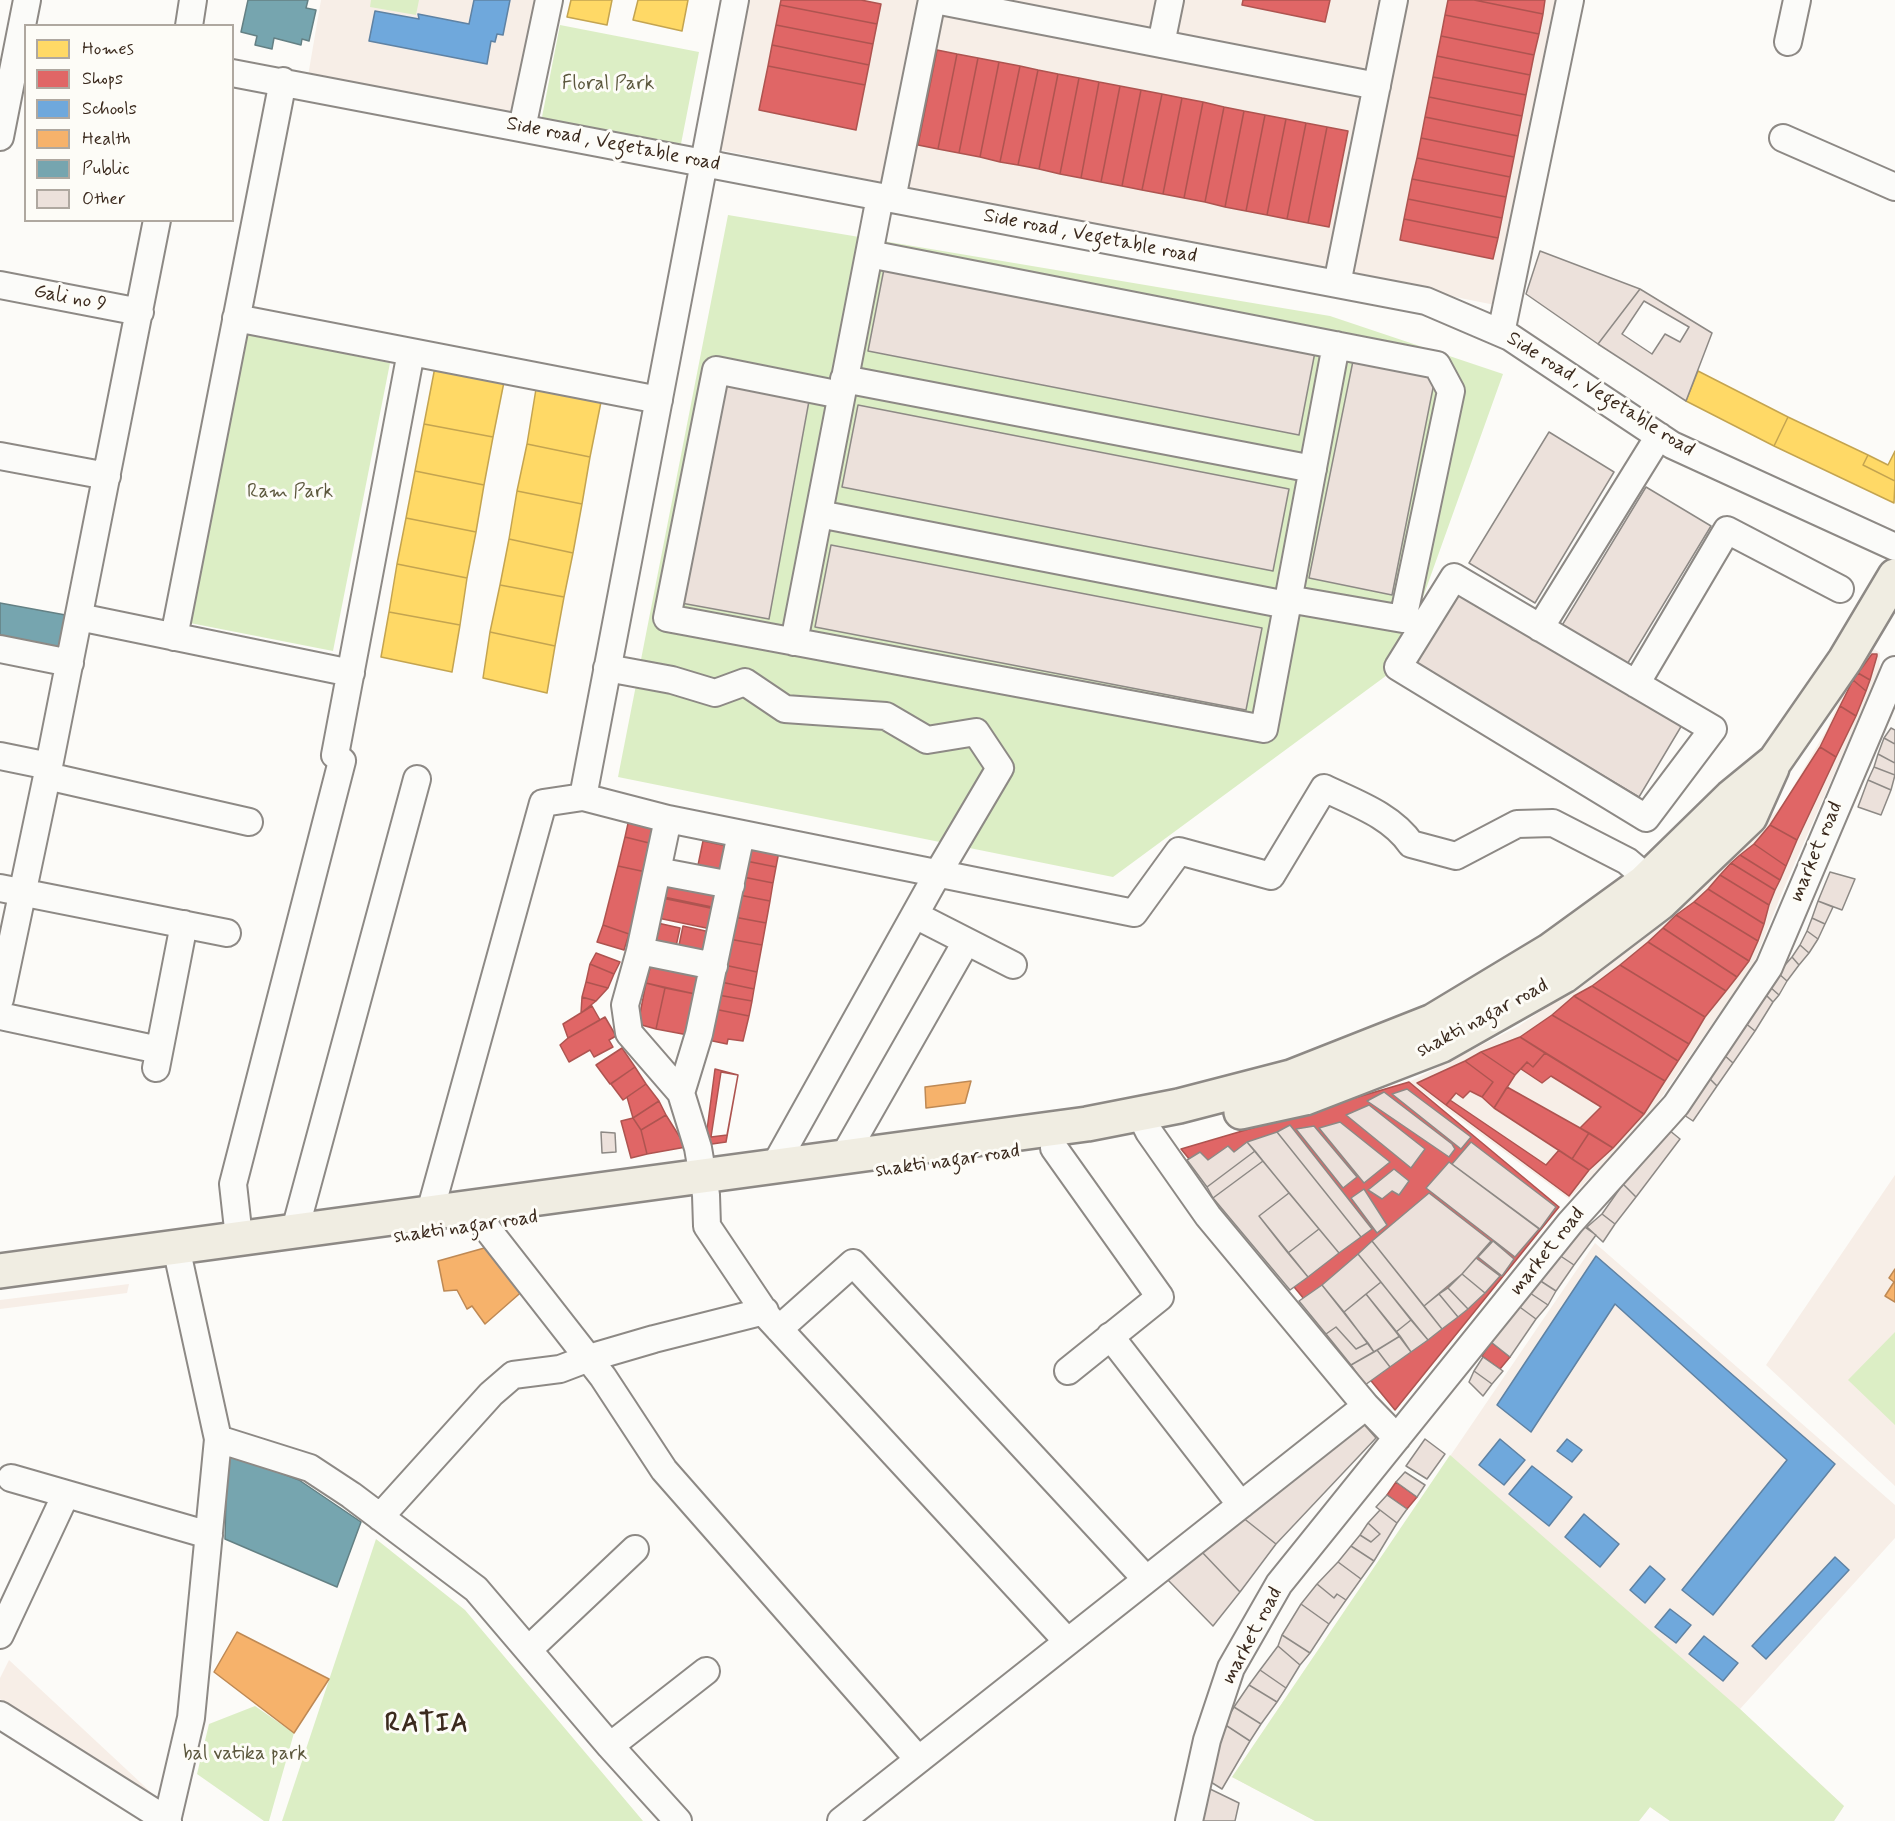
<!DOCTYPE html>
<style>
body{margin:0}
#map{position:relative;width:1895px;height:1821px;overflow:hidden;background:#fcfbf8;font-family:Mynerve,sans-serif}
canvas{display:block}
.legend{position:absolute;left:24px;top:24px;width:210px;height:198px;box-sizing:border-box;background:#fdfcf7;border:2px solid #afa8a0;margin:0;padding:8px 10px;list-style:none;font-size:18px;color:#3b2a1e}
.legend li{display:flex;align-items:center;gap:12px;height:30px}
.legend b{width:30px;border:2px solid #afa8a0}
</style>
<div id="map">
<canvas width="1895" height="1821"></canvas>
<ul class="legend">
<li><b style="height:16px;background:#ffd966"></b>Homes</li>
<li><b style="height:16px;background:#e06666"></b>Shops</li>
<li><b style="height:16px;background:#6fa8dc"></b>Schools</li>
<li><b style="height:16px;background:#f6b26b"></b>Health</li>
<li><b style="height:16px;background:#76a5af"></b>Public</li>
<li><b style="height:16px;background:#ece1db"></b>Other</li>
</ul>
</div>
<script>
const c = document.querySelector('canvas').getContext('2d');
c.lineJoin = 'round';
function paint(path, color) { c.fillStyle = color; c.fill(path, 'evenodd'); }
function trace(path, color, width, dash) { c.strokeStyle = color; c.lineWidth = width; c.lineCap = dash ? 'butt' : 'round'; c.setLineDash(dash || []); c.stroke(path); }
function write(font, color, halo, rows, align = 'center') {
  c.font = font + ' Mynerve,sans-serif'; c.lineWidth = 6; c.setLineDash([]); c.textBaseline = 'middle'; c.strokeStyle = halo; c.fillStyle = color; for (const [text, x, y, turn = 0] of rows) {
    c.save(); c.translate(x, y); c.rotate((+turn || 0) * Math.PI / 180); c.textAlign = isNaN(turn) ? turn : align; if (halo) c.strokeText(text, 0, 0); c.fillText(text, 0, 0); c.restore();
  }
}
paint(new Path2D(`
 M321 0H535L511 116 308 76Z
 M746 0H1561L1500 306 716 149Z
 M1874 649 1880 653 1879 672 1783 890 1753 965 1643 1124 1569 1199 1409 1082 1519 1026 1642 940 1706 883 1783 804 1827 729 1853 670 1867 654Z
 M1895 1175V1486L1766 1365Z
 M1595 1243 1895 1505V1538L1740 1709 1844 1806 1834 1821H1670L1650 1807 1639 1821H1315L1232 1777Z
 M129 1284 127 1293 0 1309V1300Z
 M9 1660 156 1797 0 1699V1678Z`), '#f7eee7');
paint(new Path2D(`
 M371 0H419L416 15 370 7Z
 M560 25 699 52 680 149 541 122Z
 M728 215 1330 316 1503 374 1398 667 1113 877 618 777Z
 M247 334 390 363 333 651 190 623Z
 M1895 1332V1425L1848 1380Z
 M1450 1455 1740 1709 1844 1806 1834 1821H1670L1650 1807 1639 1821H1315L1232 1777Z
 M376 1539 465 1610 643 1821H282Z
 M255 1706 294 1733 269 1821H264L197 1774 209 1724Z`), '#dceec5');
const homes = new Path2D(`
 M571 0H612L607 25 567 17Z
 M638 0H688L682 31 633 20Z
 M435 367 504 382 493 437 424 424Z
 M1698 371 1788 417 1774 446 1686 401Z
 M536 389 601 402 590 457 527 444Z
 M1788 417 1868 455 1863 465 1895 481 1894 503 1774 446Z
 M424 424 493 437 484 485 415 471Z
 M527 444 590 457 582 504 517 491Z
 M1895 451V481L1863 465 1868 455 1888 465Z
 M415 471 484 485 476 532 406 518Z
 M517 491 582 504 573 553 509 539Z
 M406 518 476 532 467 578 397 564Z
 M509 539 573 553 564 597 500 585Z
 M397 564 467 578 460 625 389 612Z
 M500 585 564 597 555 646 490 632Z
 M389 612 460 625 452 672 381 657Z
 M490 632 555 646 547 693 483 678Z`);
paint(homes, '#ffd966');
trace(homes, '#c4a450', 1.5);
const shops = new Path2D(`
 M781 0H861L881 4 877 24 780 5Z
 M1243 0H1330L1325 22 1242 5Z
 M1448 0H1474L1543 14 1539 34 1445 15Z
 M1474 0H1545L1543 14Z
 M780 5 877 24 873 44 776 25Z
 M1445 15 1539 34 1534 55 1441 36Z
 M776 25 873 44 869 65 772 45Z
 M1441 36 1534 55 1530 75 1437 56Z
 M772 45 869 65 865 85 768 66Z
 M937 50 957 54 938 149 918 145Z
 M957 54 978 58 959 153 938 149Z
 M1437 56 1530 75 1526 95 1433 77Z
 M978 58 999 62 980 157 959 153Z
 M999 62 1020 66 1000 162 980 157Z
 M768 66 865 85 856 130 759 110Z
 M1020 66 1038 70 1018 165 1000 162Z
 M1038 70 1058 74 1039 169 1018 165Z
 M1058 74 1079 78 1060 174 1039 169Z
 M1433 77 1526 95 1522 116 1429 97Z
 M1079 78 1099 82 1081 178 1060 174Z
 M1099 82 1120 86 1101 182 1081 178Z
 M1120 86 1141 90 1122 186 1101 182Z
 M1141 90 1162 94 1142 190 1122 186Z
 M1162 94 1182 98 1163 194 1142 190Z
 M1429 97 1522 116 1518 136 1425 117Z
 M1182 98 1203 102 1184 198 1163 194Z
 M1203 102 1224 107 1205 202 1184 198Z
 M1224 107 1244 111 1225 207 1205 202Z
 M1244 111 1265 115 1246 211 1225 207Z
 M1265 115 1286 119 1267 215 1246 211Z
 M1425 117 1518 136 1514 157 1421 138Z
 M1286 119 1306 123 1287 219 1267 215Z
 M1306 123 1327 127 1308 223 1287 219Z
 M1327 127 1348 131 1329 227 1308 223Z
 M1421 138 1514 157 1510 177 1417 158Z
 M1417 158 1510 177 1506 197 1412 179Z
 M1412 179 1506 197 1502 218 1408 199Z
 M1408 199 1502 218 1498 238 1404 219Z
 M1404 219 1498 238 1493 259 1400 240Z
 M1872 654H1877V656L1870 680 1858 673Z
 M1858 673 1870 680 1866 691 1853 680Z
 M1853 680 1866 691 1856 716 1840 706Z
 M1840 706 1856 716 1836 757 1820 747Z
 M1820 747 1836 757 1797 840 1770 825Z
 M629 819 657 826 653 844 625 837Z
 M1770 825 1797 840 1786 866 1754 844Z
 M751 836 781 841 776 867 746 861Z
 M625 837 653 844 646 872 618 866Z
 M703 841 727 846 720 874 697 870Z
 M1754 844 1786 866 1780 880 1740 855Z
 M1740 855 1780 880 1775 890 1731 863Z
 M746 861 776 867 773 883 743 877Z
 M1731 863 1775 890 1769 905 1720 875Z
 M618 866 646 872 636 919 629 934 603 925Z
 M1720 875 1769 905 1764 924 1708 889Z
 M663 876 716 887 712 907 659 896Z
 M743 877 773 883 770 901 739 895Z
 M1708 889 1764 924 1758 941 1694 902Z
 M739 895 770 901 766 923 734 917Z
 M662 898 715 909 711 929 658 918Z
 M1694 902 1758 941 1749 961 1676 915Z
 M1676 915 1749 961 1737 977 1663 928Z
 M734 917 766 923 762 945 729 939Z
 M653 922 680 928 675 951 648 946Z
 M603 925 629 934 624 950 597 942Z
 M683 926 710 932 705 956 678 950Z
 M1663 928 1737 977 1726 991 1648 942Z
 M729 939 762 945 757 972 724 965Z
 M1648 942 1726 991 1705 1017 1620 965Z
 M596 953 620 962 614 974 590 964Z
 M652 961 700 972 695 994 646 983Z
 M590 964 614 974 608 988 586 982Z
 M724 965 757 972 754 989 721 982Z
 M1620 965 1705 1017 1689 1044 1592 986Z
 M586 982 608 988 596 1001 582 997Z
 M721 982 754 989 752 1001 718 995Z
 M646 983 665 988 656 1029 638 1024Z
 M1592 986 1689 1044 1678 1061 1574 996Z
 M665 988 695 994 688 1035 656 1029Z
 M718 995 752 1001 749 1016 714 1009Z
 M1574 996 1678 1061 1665 1081 1552 1015Z
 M582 997 596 1001 581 1013Z
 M592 1006 600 1020 568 1038 563 1024Z
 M714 1009 749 1016 743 1041 728 1039 727 1044 708 1040Z
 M1552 1015 1665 1081 1644 1114 1520 1037Z
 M605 1017 616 1036 609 1040 613 1047 594 1057 590 1050 569 1062 560 1045 568 1038Z
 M1520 1037 1545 1053 1533 1067 1527 1062 1515 1075 1481 1052Z
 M622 1048 635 1067 610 1084 596 1065Z
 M1481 1052 1515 1075 1494 1108 1482 1097 1493 1082 1465 1061Z
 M1545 1053 1644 1114 1613 1148 1580 1128 1601 1107 1551 1076 1542 1083 1521 1069 1527 1062 1533 1067Z
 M1465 1061 1493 1082 1482 1097 1470 1091 1463 1098 1456 1093 1446 1105 1417 1083Z
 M635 1067 646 1084 623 1100 611 1084Z
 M715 1069 738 1075 726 1142 705 1145Z
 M721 1072 738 1075 727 1135 711 1137Z
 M1409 1082 1559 1207 1395 1410 1181 1149Z
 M646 1084 659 1101 633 1118 627 1097Z
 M1507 1087 1589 1133 1572 1159 1494 1108Z
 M1450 1100 1546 1165 1559 1150 1589 1170 1569 1196 1446 1105Z
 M659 1101 666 1115 641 1130 633 1118Z
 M666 1115 686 1147 647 1154 641 1130Z
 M633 1118 641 1130 647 1154 631 1158 621 1121Z
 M1589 1133 1613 1148 1589 1170 1572 1159Z
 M1491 1342 1510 1357 1500 1369 1482 1356Z
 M1396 1482 1417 1497 1407 1509 1387 1495Z`);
paint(shops, '#e06666');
trace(shops, '#ae5450', 1.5);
const schools = new Path2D(`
 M474 0H510L503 35 497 34 495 42 491 41 487 64 369 41 375 11 419 19 418 14 469 24Z
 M1596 1256 1835 1464 1713 1615 1682 1590 1787 1460 1615 1304 1531 1432 1497 1405Z
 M1500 1439 1525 1460 1504 1485 1479 1465Z
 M1567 1439 1582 1450 1572 1462 1557 1451Z
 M1532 1466 1572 1497 1549 1526 1509 1494Z
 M1584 1514 1619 1544 1600 1567 1565 1537Z
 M1835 1557 1849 1570 1766 1659 1752 1646Z
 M1650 1566 1665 1579 1645 1603 1630 1590Z
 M1670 1609 1691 1625 1676 1643 1655 1627Z
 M1704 1636 1738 1663 1723 1681 1689 1654Z`);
paint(schools, '#6fa8dc');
trace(schools, '#5f82a3', 1.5);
const health = new Path2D(`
 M971 1081 965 1103 926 1108 925 1087Z
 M495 1245 526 1288 485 1324 472 1306 467 1309 457 1290 444 1291 438 1261Z
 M1895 1269V1302L1885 1296 1894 1282 1889 1278Z
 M237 1632 329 1679 294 1733 214 1672Z`);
paint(health, '#f6b26b');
trace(health, '#be8954', 1.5);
const public = new Path2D(`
 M248 0H308L306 8 316 10 309 41 302 39 301 45 274 38 272 49 255 45 257 36 241 32Z
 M0 603 71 616 61 657 0 645Z
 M227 1453 299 1480 361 1522 337 1587 225 1539Z`);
paint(public, '#76a5af');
trace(public, '#648084', 1.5);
const building = new Path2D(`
 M1540 251 1640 289 1598 344 1526 294Z
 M884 269 1315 352 1299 435 868 351Z
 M1640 289 1712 333 1686 401 1598 344Z
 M1644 301 1689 327 1680 342 1665 334 1652 354 1622 334Z
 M1353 361 1435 378 1392 595 1309 578Z
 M722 385 809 401 769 619 681 603Z
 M858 405 1289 489 1273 571 842 487Z
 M1549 432 1614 472 1535 603 1469 563Z
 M1646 487 1711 526 1626 666 1561 627Z
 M831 545 1262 628 1246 710 815 627Z
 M1456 591 1682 725 1639 797 1413 663Z
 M1891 728 1895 730V744L1884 738Z
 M1884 738 1895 744V763L1878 754Z
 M1878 754 1895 763V775L1874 767Z
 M1874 767 1895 775 1891 790 1868 780Z
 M1868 780 1891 790 1881 815 1858 807Z
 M1830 872 1855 879 1842 910 1818 901Z
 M1818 901 1833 907 1825 924 1812 918Z
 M1812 918 1825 924 1818 939 1807 931Z
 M1807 931 1818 939 1809 953 1800 945Z
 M1800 945 1809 953 1799 965 1792 957Z
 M1792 957 1799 965 1787 981 1778 973Z
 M1778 973 1787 981 1779 995 1770 987Z
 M1770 987 1779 995 1773 1002 1766 995Z
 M1766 995 1773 1002 1755 1031 1744 1022Z
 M1744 1022 1755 1031 1733 1063 1723 1054Z
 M1723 1054 1733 1063 1717 1086 1707 1076Z
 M1707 1076 1717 1086 1693 1121 1681 1113Z
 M1407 1089 1471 1137 1461 1149 1392 1094Z
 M1384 1092 1452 1144 1455 1149 1449 1157 1367 1101Z
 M1369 1105 1425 1149 1411 1168 1346 1115Z
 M1340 1122 1390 1162 1364 1183 1319 1128Z
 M1290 1125 1372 1229 1361 1237 1277 1132Z
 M1314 1126 1357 1177 1343 1188 1296 1129Z
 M1669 1130 1680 1139 1636 1197 1623 1184Z
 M601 1132 615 1133 616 1152 602 1153Z
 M1277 1132 1361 1237 1339 1253 1247 1142Z
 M1247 1142 1255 1151 1207 1187 1187 1160 1200 1152 1208 1160 1228 1146 1234 1152Z
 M1471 1142 1556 1207 1540 1229 1452 1164Z
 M1255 1151 1263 1161 1213 1198 1207 1187Z
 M1263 1161 1289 1193 1259 1216 1308 1277 1290 1290 1213 1198Z
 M1449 1162 1539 1229 1515 1257 1426 1188Z
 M1394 1169 1409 1181 1399 1195 1392 1191 1382 1199 1368 1190Z
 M1623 1184 1636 1197 1615 1224 1602 1214Z
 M1364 1189 1387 1225 1377 1233 1351 1198Z
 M1289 1193 1319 1229 1288 1253 1259 1216Z
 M1429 1193 1491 1241 1462 1274 1424 1306 1372 1241Z
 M1602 1214 1615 1224 1603 1242 1587 1227Z
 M1579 1223 1596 1235 1574 1265 1556 1253Z
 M1319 1229 1339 1253 1308 1277 1288 1253Z
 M1372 1241 1442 1329 1428 1340 1358 1254Z
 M1493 1241 1514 1259 1502 1276 1478 1257Z
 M1556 1253 1574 1265 1556 1291 1536 1278Z
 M1358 1254 1381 1282 1344 1312 1322 1285Z
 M1476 1258 1500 1276 1485 1293 1462 1274Z
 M1462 1274 1485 1293 1468 1309 1448 1288Z
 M1536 1278 1556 1291 1548 1305 1527 1291Z
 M1381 1282 1411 1320 1396 1332 1366 1294Z
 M1322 1285 1363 1337 1368 1343 1356 1349 1336 1327 1326 1334 1299 1301Z
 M1448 1288 1468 1309 1458 1317 1439 1294Z
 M1527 1291 1548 1305 1536 1319 1517 1305Z
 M1366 1294 1400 1336 1374 1352 1344 1312Z
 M1439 1294 1458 1317 1442 1329 1424 1306Z
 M1517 1305 1536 1319 1510 1357 1491 1342Z
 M1411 1320 1428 1340 1411 1352 1396 1332Z
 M1336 1327 1356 1349 1368 1343 1374 1352 1351 1365 1326 1334Z
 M1400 1336 1411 1352 1390 1367 1377 1350Z
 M1377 1350 1390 1367 1365 1385 1351 1365Z
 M1483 1357 1503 1371 1492 1384 1474 1371Z
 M1474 1371 1492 1384 1483 1396 1469 1382Z
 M1363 1423 1376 1438 1276 1544 1242 1517Z
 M1425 1439 1445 1454 1427 1479 1406 1466Z
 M1405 1472 1425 1485 1417 1497 1396 1482Z
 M1387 1495 1407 1509 1397 1523 1376 1507Z
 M1380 1510 1397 1523 1374 1561 1351 1546 1360 1535 1371 1542 1380 1534 1368 1523Z
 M1242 1517 1276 1544 1240 1592 1201 1551Z
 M1368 1523 1380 1534 1371 1542 1360 1535Z
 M1351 1546 1374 1561 1361 1579 1338 1562Z
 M1201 1551 1240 1592 1213 1626 1166 1578Z
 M1338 1562 1361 1579 1346 1600 1337 1594 1334 1598 1317 1584Z
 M1317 1584 1334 1598 1337 1594 1346 1600 1329 1624 1301 1604Z
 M1301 1604 1329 1624 1310 1653 1282 1635Z
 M1282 1635 1310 1653 1300 1665 1278 1646Z
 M1278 1646 1300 1665 1286 1688 1260 1670Z
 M1260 1670 1286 1688 1277 1702 1249 1685Z
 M1249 1685 1277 1702 1261 1724 1234 1707Z
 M1234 1707 1261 1724 1250 1741 1224 1724Z
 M1224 1724 1250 1741 1222 1789 1206 1779Z
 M1208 1788 1239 1803 1235 1821H1202Z`);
paint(building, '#ece1db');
trace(building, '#8d8985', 1.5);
const minor = new Path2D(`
 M935 0 1377 86
 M189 26 193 0
 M1788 42 1797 0
 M1161 44 1170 0
 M232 73 1426 301 1510 337 1672 445 1895 547
 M522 128 549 0
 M0 137 27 0
 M1783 138 1895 187
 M892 199 932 0
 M869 254 1437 365 1451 391 1403 619 1288 599
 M1337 284 1394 0
 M0 285 140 312
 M236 318 659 400
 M1501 333 1570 0
 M844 379 1313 469
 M841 395 716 370 667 618 1264 729 1336 345
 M0 456 107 476
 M819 514 1287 605
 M1454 577 1713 729 1646 818 1398 667Z
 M79 617 351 673
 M1540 628 1659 436
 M174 637 283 81
 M794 642 880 197
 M0 649 70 663
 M607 668 672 680 715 693 745 682 785 709 886 716 927 740 976 732 1000 768 938 873 775 1165
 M1636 684 1727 530 1840 589
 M0 756 49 766
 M47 776 249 822
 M583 797 735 0
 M668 819 640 951 625 1005 629 1033 681 1093 698 1148 706 1195 707 1226 768 1317 1067 1641
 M657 871 731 885
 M0 888 227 933
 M915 915 1013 965
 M640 951 714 966
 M0 999 47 776 157 220
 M0 1016 159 1050
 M156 1068 184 924
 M681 1093 699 1034 741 834
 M1140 1114 1149 1132 1208 1216 1366 1406 1397 1438
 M1054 1148 1160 1297 1068 1371
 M844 1156 966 942
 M430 1212 543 803 583 797 668 819 1134 913 1179 851 1271 876 1324 788C1355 803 1391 815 1411 844L1456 856 1517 824 1553 823 1627 861 1647 878
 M485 1226 603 1377 664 1470 918 1759
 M295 1230 417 779
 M239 1238 233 1184 342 761 335 755 411 352
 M779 1329 853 1263 1146 1579
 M1110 1336 1241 1505
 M218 1439 310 1468 351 1495 476 1589 610 1746 678 1821
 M11 1478 209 1535
 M380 1517 491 1394 513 1375 560 1369 589 1358 654 1339 765 1311
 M0 1635 66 1494
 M528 1650 635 1549
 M0 1715 168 1821
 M610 1746 706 1671
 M167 1821 191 1718 218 1439 176 1247
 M841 1821 1366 1406
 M1189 1821 1207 1740 1231 1668 1279 1584 1570 1223 1676 1105 1769 967 1895 670`);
const major = new Path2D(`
 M1241 1112 1305 1098 1442 1045 1564 976 1660 903 1750 817 1772 768
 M0 1271 1087 1124 1179 1106 1291 1077 1433 1021 1549 951 1644 882 1731 797 1775 761 1845 660 1895 576`);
trace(minor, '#8d8985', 30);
trace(major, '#8d8985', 38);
trace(minor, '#fbfbf9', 26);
trace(major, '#f0ede2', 33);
write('20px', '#5c583e', '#fdfcf7', [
 ["Floral Park",608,85],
 ["Ram Park",290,493],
 ["bal vatika park",245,1755]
]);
write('20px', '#3b2a1e', '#fdfcf7', [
 ["Side road , Vegetable road",613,145,11],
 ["Side road , Vegetable road",1090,237,11],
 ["Gali no 9",70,299,11],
 ["Side road , Vegetable road",1600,395,32],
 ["market road",1817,852,-67],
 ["shakti nagar road",1483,1019,-28],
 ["shakti nagar road",948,1162,-8],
 ["shakti nagar road",466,1228,-8],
 ["market road",1548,1252,-51],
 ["market road",1253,1636,-62]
]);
c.letterSpacing = '1.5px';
write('bold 26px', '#3b2a1e', '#fdfcf7', [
 ["RATIA",427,1726]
]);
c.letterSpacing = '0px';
</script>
